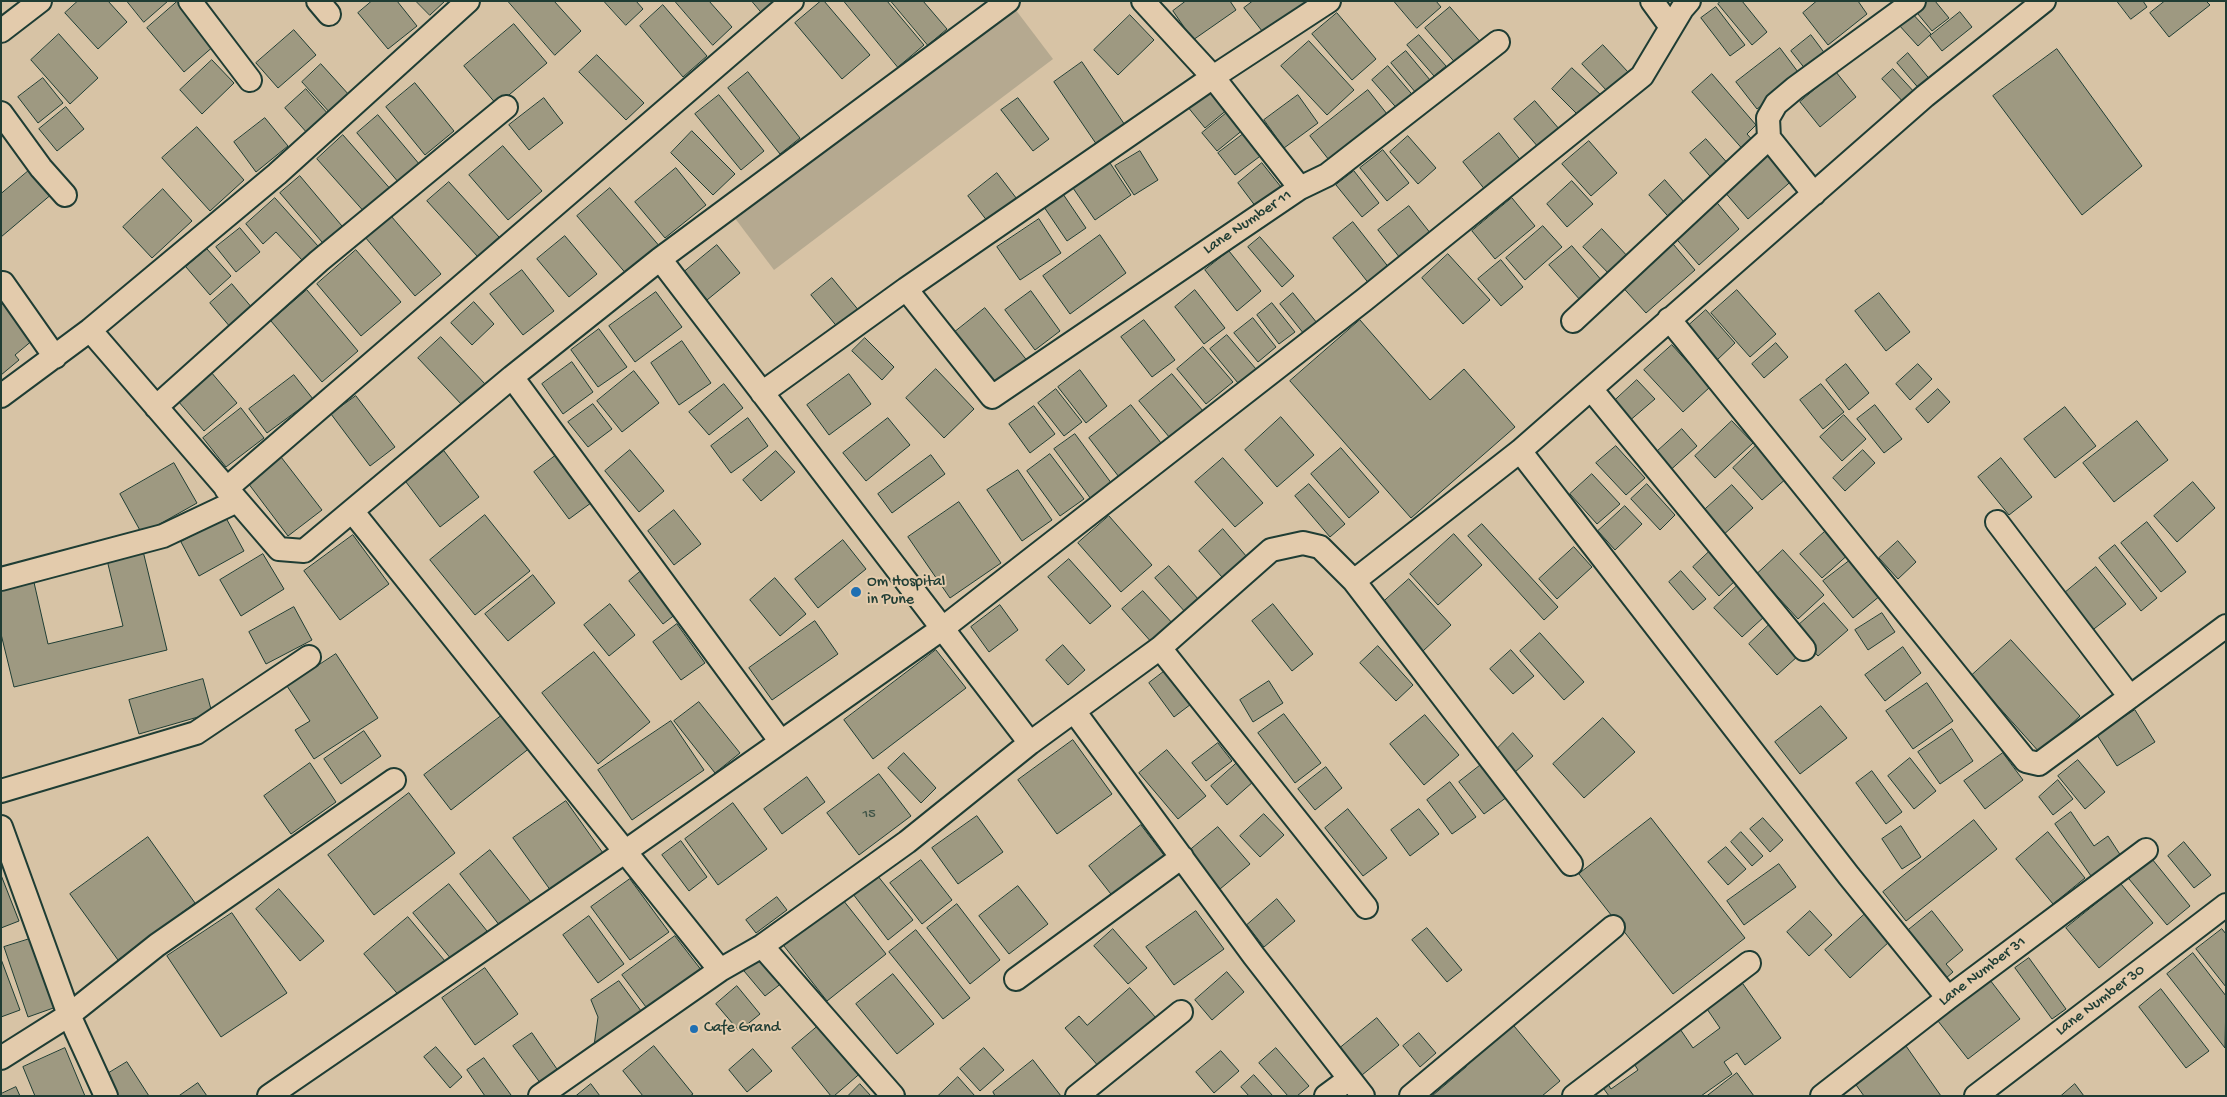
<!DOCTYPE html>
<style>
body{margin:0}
#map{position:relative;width:2227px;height:1097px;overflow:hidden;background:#d7c3a5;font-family:"Gochi Hand",sans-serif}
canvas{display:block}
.frame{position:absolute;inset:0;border:2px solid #1f3d34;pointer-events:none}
</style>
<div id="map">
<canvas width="2227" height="1097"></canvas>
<div class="frame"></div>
</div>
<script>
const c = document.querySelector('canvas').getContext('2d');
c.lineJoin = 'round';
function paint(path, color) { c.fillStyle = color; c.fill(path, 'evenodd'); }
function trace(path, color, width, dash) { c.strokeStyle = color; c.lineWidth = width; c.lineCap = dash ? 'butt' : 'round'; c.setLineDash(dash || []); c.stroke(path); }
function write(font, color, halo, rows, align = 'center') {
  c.font = font + ' "Gochi Hand",sans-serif'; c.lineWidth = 4; c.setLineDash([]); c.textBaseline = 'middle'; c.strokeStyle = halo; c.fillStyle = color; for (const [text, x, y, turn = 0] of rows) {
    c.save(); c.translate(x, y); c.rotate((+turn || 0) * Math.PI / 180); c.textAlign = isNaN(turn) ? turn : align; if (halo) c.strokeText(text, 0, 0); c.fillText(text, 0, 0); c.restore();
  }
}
paint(new Path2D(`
 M1009 1 1053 59 774 270 731 213Z`), '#b5a990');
const building = new Path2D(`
 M78 1H108L127 22 98 49 65 13Z
 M127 1H168L144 22Z
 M178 1 215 45 184 72 147 28Z
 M372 1H397L417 26 388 49 358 13Z
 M416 1H445L430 15Z
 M508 1H554L581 31 555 55Z
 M604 1H636L643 9 626 25Z
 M675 1H709L732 27 713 45Z
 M752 1H778L763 14Z
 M821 1H824L870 55 842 79 795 23Z
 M844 1H887L924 45 898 67Z
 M891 1H923L947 29 928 45Z
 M1186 1H1230L1236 10 1193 40 1173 11Z
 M1253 1H1306L1308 4 1266 36 1244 8Z
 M1394 1H1436L1441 7 1417 28Z
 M1721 1H1742L1767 32 1752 45 1718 4Z
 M1817 1H1858L1867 14 1828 45 1803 13Z
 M1920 1H1935L1949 18 1932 31 1913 8Z
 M2117 1H2143L2147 7 2131 19Z
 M2165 1H2206L2210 5 2169 37 2150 13Z
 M663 5 707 56 683 77 640 26Z
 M1450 7 1483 45 1458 66 1425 28Z
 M1716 7 1745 45 1730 56 1701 18Z
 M1911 12 1931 34 1918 46 1898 24Z
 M1960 12 1972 27 1942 51 1930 36Z
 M1337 13 1376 59 1352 80 1312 34Z
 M1130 15 1154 40 1118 75 1094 50Z
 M514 24 547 63 497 105 464 66Z
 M294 30 316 55 278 88 256 63Z
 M59 34 98 78 70 104 31 60Z
 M1419 35 1446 66 1434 76 1407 45Z
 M1811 35 1826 55 1806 70 1791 51Z
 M1309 41 1354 90 1327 115 1281 66Z
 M1603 45 1628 72 1607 91 1582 64Z
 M1780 48 1801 76 1757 109 1736 82Z
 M2057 49 2142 166 2082 215 1993 96Z
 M1406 51 1430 80 1416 93 1391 63Z
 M1908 53 1932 82 1921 91 1897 63Z
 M597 55 644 103 626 120 579 72Z
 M212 60 234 83 202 114 180 90Z
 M1082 62 1127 128 1099 148 1054 82Z
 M321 64 350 96 331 114 302 82Z
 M1388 66 1416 99 1401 113 1372 80Z
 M1572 68 1602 96 1580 117 1552 89Z
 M1893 69 1916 94 1905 104 1882 79Z
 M748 72 800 138 780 154 728 88Z
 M1836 72 1856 97 1820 127 1800 102Z
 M1712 74 1756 125 1747 134 1756 144 1746 153 1692 92Z
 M43 78 63 103 38 123 18 97Z
 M415 83 454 131 425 155 386 107Z
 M1210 87 1228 109 1205 128 1187 106Z
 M306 89 329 115 308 134 285 108Z
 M1368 90 1391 119 1333 165 1310 136Z
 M719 95 764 151 741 170 695 114Z
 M1298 95 1318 123 1284 148 1264 120Z
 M544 98 563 123 529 150 509 125Z
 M1018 98 1049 139 1033 151 1001 110Z
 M1535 101 1560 130 1539 148 1514 119Z
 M66 107 84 129 57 151 39 129Z
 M1229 111 1244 129 1217 151 1202 133Z
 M378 115 420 165 399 183 357 133Z
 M265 118 288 146 256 172 234 142Z
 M197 127 244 180 210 211 162 158Z
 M692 131 735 174 713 195 671 153Z
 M1246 132 1263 154 1235 175 1218 153Z
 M1499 133 1522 162 1486 191 1463 162Z
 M343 135 393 192 367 215 317 159Z
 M1408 136 1436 168 1418 184 1390 152Z
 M1706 139 1731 167 1715 182 1690 153Z
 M1589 141 1617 173 1591 196 1562 164Z
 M503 146 542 191 508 220 469 175Z
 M1770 149 1796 177 1748 219 1723 190Z
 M1383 150 1409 183 1387 201 1360 168Z
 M1140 151 1158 180 1134 195 1115 166Z
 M1110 163 1131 195 1095 220 1073 188Z
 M1262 163 1281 187 1256 207 1238 183Z
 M32 168 53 193 1 237V194Z
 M676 168 706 205 665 238 635 202Z
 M1354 171 1379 203 1362 217 1336 185Z
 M997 173 1020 203 991 226 968 196Z
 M300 176 347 232 328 249 280 193Z
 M1665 180 1691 210 1675 224 1649 195Z
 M1572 181 1593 204 1567 227 1547 204Z
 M449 182 499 237 478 257 427 201Z
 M610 188 661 248 628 276 577 216Z
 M163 189 192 221 152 258 123 227Z
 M1063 194 1086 228 1067 241 1044 207Z
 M275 198 318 246 302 260 276 232 263 244 246 224Z
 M1512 198 1535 226 1495 259 1472 231Z
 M1713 198 1739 229 1699 265 1672 234Z
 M1409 206 1431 234 1400 258 1378 230Z
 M391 216 441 274 415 296 365 237Z
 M1039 219 1061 253 1020 280 997 247Z
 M1353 222 1390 269 1370 285 1333 238Z
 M1543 226 1562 247 1525 280 1506 258Z
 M240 228 260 252 236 272 216 247Z
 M1602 229 1631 260 1613 278 1583 247Z
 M1100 235 1126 273 1070 314 1043 276Z
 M565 236 597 274 569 297 537 259Z
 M1260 237 1294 276 1282 287 1248 247Z
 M1668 238 1695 270 1646 313 1618 282Z
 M717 245 740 273 707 300 684 272Z
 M1572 246 1603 282 1581 301 1549 265Z
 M207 249 231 276 210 295 186 267Z
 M356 250 401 302 361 336 317 284Z
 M1229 251 1261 291 1237 311 1205 270Z
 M1448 254 1490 300 1463 324 1422 278Z
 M1501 260 1523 287 1501 306 1478 279Z
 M522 270 554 311 523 335 490 294Z
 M832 278 860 312 839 329 811 295Z
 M232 284 258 315 236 334 210 303Z
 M307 290 358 351 322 382 271 321Z
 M1195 290 1225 328 1204 344 1175 307Z
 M1737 290 1776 334 1750 357 1711 313Z
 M1031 291 1060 331 1035 350 1005 310Z
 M656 292 682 327 635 362 609 326Z
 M1293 293 1321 328 1308 339 1280 304Z
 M1879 293 1910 332 1886 351 1855 311Z
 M474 302 494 324 472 345 451 323Z
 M4 303 34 339 15 355 19 360 1 375V306Z
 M1272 303 1295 332 1279 344 1257 315Z
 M985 308 1029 363 995 390 951 335Z
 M1706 310 1735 343 1717 360 1688 326Z
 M1253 318 1276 347 1258 362 1234 333Z
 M1144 320 1175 360 1152 377 1121 337Z
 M1360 320 1430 400 1464 369 1515 427 1411 518 1290 381Z
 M599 329 627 367 598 387 571 350Z
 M1227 335 1256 369 1238 383 1210 349Z
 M441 337 485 384 462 405 418 358Z
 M865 338 894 367 882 380 852 351Z
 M682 341 711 383 679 405 651 363Z
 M1776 343 1788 357 1764 378 1752 364Z
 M1672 345 1710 387 1683 412 1644 370Z
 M1203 347 1233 382 1206 404 1177 369Z
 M572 362 593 392 563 414 542 384Z
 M1846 364 1869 393 1849 410 1826 380Z
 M1918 364 1932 379 1910 400 1896 384Z
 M936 369 974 409 944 438 906 398Z
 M1080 370 1107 406 1086 423 1058 387Z
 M634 371 659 403 622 432 597 401Z
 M211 372 237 403 204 431 178 401Z
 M849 374 871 404 829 435 807 405Z
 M1172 374 1203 411 1170 438 1139 401Z
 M294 375 313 399 267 433 249 409Z
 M1637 380 1655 399 1628 422 1611 404Z
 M724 384 743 408 709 435 689 412Z
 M1821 384 1844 412 1823 429 1800 400Z
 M1056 389 1082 422 1064 436 1038 403Z
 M1938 389 1950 402 1928 423 1916 409Z
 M356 396 395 447 370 466 331 414Z
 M593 404 612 429 588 447 568 422Z
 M1131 405 1161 443 1119 477 1089 438Z
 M1875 405 1902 439 1884 453 1857 419Z
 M1034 406 1055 434 1030 453 1009 424Z
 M2065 407 2096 446 2055 478 2024 439Z
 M241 408 264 438 226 467 203 438Z
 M1844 415 1866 439 1842 461 1820 437Z
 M1281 417 1314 455 1277 487 1245 450Z
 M748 418 768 446 731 473 711 446Z
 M888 418 910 445 866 481 843 453Z
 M1732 421 1753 443 1715 478 1695 456Z
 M2137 421 2168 460 2114 502 2083 463Z
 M1682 429 1697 446 1666 474 1651 457Z
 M1075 434 1112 484 1091 499 1054 449Z
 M1758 444 1788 477 1762 500 1733 468Z
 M1616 446 1645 478 1626 495 1596 463Z
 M1341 448 1379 492 1349 518 1311 474Z
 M630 450 664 491 639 512 605 471Z
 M1863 450 1875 463 1845 491 1833 478Z
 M444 451 479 497 440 527 406 482Z
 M776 451 795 472 761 501 743 480Z
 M559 453 595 500 569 519 534 472Z
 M1050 454 1084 499 1060 516 1027 471Z
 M931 455 945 474 892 513 878 494Z
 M281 457 322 510 288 536 248 483Z
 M1223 458 1263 503 1235 527 1195 482Z
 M2001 458 2032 497 2009 515 1978 477Z
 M174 463 197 503 142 534 120 494Z
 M1018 470 1052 520 1022 541 987 490Z
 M1592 474 1620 504 1597 524 1570 494Z
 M2193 482 2215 508 2177 542 2154 516Z
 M1309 484 1345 524 1330 537 1295 496Z
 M1647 484 1675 515 1660 530 1631 499Z
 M1732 485 1753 508 1721 537 1700 514Z
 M959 502 1001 563 950 598 908 537Z
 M1625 506 1642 524 1615 550 1598 531Z
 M674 510 701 544 674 565 648 531Z
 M485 515 530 571 475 615 430 560Z
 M1109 516 1152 565 1121 592 1078 543Z
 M226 518 244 551 199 576 181 542Z
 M2147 522 2186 572 2161 592 2121 543Z
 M1482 524 1558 607 1544 620 1468 536Z
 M1829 528 1851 552 1822 578 1800 554Z
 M1223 529 1253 564 1229 585 1199 551Z
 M1454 534 1482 565 1438 605 1410 574Z
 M353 535 389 584 340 620 304 571Z
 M843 540 866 569 818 608 795 579Z
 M1898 541 1916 562 1898 579 1879 558Z
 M2115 545 2157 598 2141 611 2099 558Z
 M1574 547 1592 567 1557 599 1539 579Z
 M1783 550 1824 595 1798 619 1757 574Z
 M143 551 167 650 14 687 1 634V586L33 578 48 644 123 626 107 560Z
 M1710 551 1736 580 1719 596 1693 567Z
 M263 554 284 589 241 616 220 580Z
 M1857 555 1886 591 1853 618 1823 581Z
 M1069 559 1111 606 1090 624 1048 577Z
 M647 566 681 610 663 624 629 581Z
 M1169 566 1199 600 1186 613 1155 578Z
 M2096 567 2126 604 2090 632 2061 596Z
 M1681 571 1706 599 1693 610 1669 582Z
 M533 575 555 603 508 641 485 614Z
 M775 578 806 614 780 636 750 600Z
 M1409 579 1451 625 1423 651 1381 604Z
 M1737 586 1765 616 1742 637 1714 608Z
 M1143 591 1174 625 1153 644 1122 609Z
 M1824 603 1848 630 1818 656 1794 629Z
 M610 604 635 635 609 656 584 625Z
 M1273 604 1313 654 1292 671 1252 621Z
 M1000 605 1018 630 989 652 971 627Z
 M294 607 312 640 266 664 249 632Z
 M1882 613 1895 632 1868 650 1855 630Z
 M815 621 838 654 772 700 749 668Z
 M677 624 705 663 681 680 653 642Z
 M1770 624 1798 656 1777 675 1749 644Z
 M1540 633 1584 682 1564 700 1520 651Z
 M2011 640 2080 716 2040 753 1971 676Z
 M1063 645 1085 670 1068 685 1046 660Z
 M1378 646 1413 685 1396 701 1360 663Z
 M1903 647 1921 673 1885 701 1865 675Z
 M936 650 966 688 873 759 844 720Z
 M1511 650 1534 676 1513 694 1490 669Z
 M594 652 650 722 598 764 542 693Z
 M336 654 378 718 314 759 295 730 310 721 287 686Z
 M1170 667 1195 701 1174 717 1149 683Z
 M203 679 212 713 139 734 129 700Z
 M1269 681 1283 703 1253 722 1240 700Z
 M1927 683 1953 721 1913 749 1886 711Z
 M699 702 740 753 715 773 674 721Z
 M1821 706 1847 738 1800 774 1775 742Z
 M2135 710 2155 742 2117 766 2097 735Z
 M505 713 531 747 451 810 424 775Z
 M1284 714 1321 763 1295 783 1258 733Z
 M1425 715 1459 755 1424 785 1390 744Z
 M1603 718 1635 752 1584 798 1553 764Z
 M671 721 704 770 632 820 598 770Z
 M1952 729 1973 761 1940 784 1918 752Z
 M364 731 381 756 341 784 324 759Z
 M1513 733 1533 756 1514 773 1495 751Z
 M1073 740 1112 794 1057 834 1018 780Z
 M1218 743 1232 761 1206 781 1192 763Z
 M1167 750 1206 796 1178 819 1139 773Z
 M904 753 936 788 921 803 888 768Z
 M2003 753 2023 780 1985 809 1964 781Z
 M1910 758 1936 791 1914 809 1888 776Z
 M2078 760 2105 792 2085 809 2058 776Z
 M1238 762 1254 781 1227 805 1211 786Z
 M310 763 336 802 291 834 264 796Z
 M1482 764 1507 797 1484 814 1459 782Z
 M1326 767 1342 788 1315 810 1298 789Z
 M1872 771 1902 812 1886 824 1856 783Z
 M879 774 911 816 859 855 827 813Z
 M807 777 825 802 782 834 764 809Z
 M2058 780 2073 799 2053 815 2039 797Z
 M1450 782 1476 817 1452 834 1427 800Z
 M409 793 455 853 374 915 328 855Z
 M566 801 603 853 551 891 513 838Z
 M733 803 767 849 718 885 685 839Z
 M1348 809 1387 858 1363 876 1325 828Z
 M1419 809 1439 834 1410 856 1391 830Z
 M2071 812 2094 846 2108 836 2121 856 2091 876 2055 824Z
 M1264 814 1284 835 1260 857 1240 836Z
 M977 816 1003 852 958 884 932 848Z
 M1651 818 1745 938 1673 994 1579 874Z
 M1763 818 1783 840 1770 852 1750 829Z
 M1974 820 1997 849 1906 921 1883 892Z
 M1141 825 1166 858 1114 898 1089 866Z
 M1901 826 1921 857 1902 869 1882 839Z
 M1218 827 1250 864 1220 889 1189 851Z
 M1741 832 1763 856 1752 866 1731 842Z
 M2048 832 2085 878 2053 904 2016 859Z
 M148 837 195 903 118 960 70 894Z
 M681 841 707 877 689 891 662 855Z
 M2184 842 2211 875 2194 888 2168 856Z
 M1726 847 1746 869 1728 885 1708 862Z
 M490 850 531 902 500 926 460 874Z
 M2152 859 2190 906 2167 925 2129 879Z
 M921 860 952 900 922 924 890 883Z
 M1779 864 1796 887 1744 925 1727 901Z
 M1 875 19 921 1 928Z
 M877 875 913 920 888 940 853 894Z
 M630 879 669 932 630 960 591 907Z
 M449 884 487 931 452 960 413 913Z
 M2121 884 2153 923 2099 968 2066 928Z
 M1018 886 1048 924 1009 954 979 916Z
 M279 889 324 941 300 961 256 909Z
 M777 897 787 910 756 933 746 920Z
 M1277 899 1295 921 1264 947 1247 925Z
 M843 900 886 954 827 1001 784 946Z
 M957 904 1000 960 970 984 927 928Z
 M1196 911 1224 949 1174 985 1146 947Z
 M1810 911 1832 935 1809 956 1787 932Z
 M1932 911 1963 950 1946 964 1953 972 1945 979 1906 932Z
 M232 913 287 993 221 1037 167 956Z
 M1865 914 1890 941 1850 978 1825 950Z
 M589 916 624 964 598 983 563 935Z
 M408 917 445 961 401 998 364 954Z
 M1427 928 1462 970 1447 982 1412 940Z
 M1113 929 1147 968 1128 984 1094 946Z
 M2222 929 2226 934V987L2196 949Z
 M916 930 970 998 943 1019 889 952Z
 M675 936 702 971 649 1011 622 975Z
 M36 937 59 1006 28 1017 4 947Z
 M766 953 787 979 765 996 744 971Z
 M2193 953 2226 996 2225 1048 2167 974Z
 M2029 958 2066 1009 2052 1019 2015 968Z
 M1 959 20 1010 1 1017Z
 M485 968 518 1014 475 1045 442 998Z
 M1227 972 1244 992 1212 1020 1195 1000Z
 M893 974 934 1024 897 1054 856 1004Z
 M1990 980 2020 1019 1968 1059 1938 1021Z
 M619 981 644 1015 593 1053 598 1017 591 1000Z
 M1743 984 1781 1038 1745 1065 1737 1053 1724 1062 1732 1074 1701 1096H1609L1601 1085 1606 1081 1611 1089 1638 1070 1633 1062 1680 1029 1693 1048 1720 1028 1707 1009Z
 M737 986 760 1014 739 1031 716 1004Z
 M1130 988 1156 1018 1100 1068 1065 1028 1079 1016 1087 1025Z
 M2161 989 2209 1051 2186 1068 2139 1007Z
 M1377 1018 1399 1045 1362 1075 1340 1048Z
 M1509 1020 1560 1081 1542 1096H1432L1466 1067 1471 1053Z
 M824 1021 864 1070 834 1096H831L792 1048Z
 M532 1033 559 1072 541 1084 513 1046Z
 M1419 1033 1436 1053 1420 1067 1403 1046Z
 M654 1046 693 1094 690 1096H643L623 1071Z
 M1906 1046 1941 1096H1864L1854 1082Z
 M436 1047 462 1077 450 1088 424 1057Z
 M65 1048 85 1096H35L23 1067Z
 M984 1048 1004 1070 980 1091 960 1069Z
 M1276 1048 1309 1086 1297 1096H1288L1259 1063Z
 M753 1049 772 1071 747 1092 729 1070Z
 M1221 1051 1239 1071 1214 1093 1196 1072Z
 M484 1058 511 1095 510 1096H485L467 1070Z
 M1033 1060 1061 1096H995L993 1092Z
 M127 1062 149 1096H110L99 1079Z
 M1737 1073 1754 1096H1707Z
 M1254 1075 1273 1096H1249L1241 1087Z
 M958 1077 975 1096H938Z
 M198 1083 207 1096H179Z
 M591 1084 600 1096H576Z
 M860 1084 871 1096H848Z
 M2075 1084 2084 1096H2061Z
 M16 1087 20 1096H1V1094Z`);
paint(building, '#9e9981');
trace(building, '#1f3d34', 1);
const minor = new Path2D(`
 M190 1 250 80
 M318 1 329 14
 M1143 1 1213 77 1300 188
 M1329 1 1213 77 906 289 992 397 1300 188 1327 175 1498 42
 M1652 1 1671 27
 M1 31 40 1
 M1 113 41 168 65 195
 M1814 194 1769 138 1768 118 1776 104 1795 88 1914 1
 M660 259 1030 743
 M3 283 55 357
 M1669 319 2026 761 2039 764 2226 626
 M1573 321 1769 138
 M90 330 279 549 304 551 512 377 660 259 1008 1
 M512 377 781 742
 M1591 389 1804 649
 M762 393 906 289
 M1 396 90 330 277 174 468 1
 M156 407 319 261 506 107
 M1520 451 1849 876 1948 998
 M226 489 792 1
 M352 511 720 970
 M1997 522 2130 697
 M1 579 163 536 237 501
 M1354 581 1571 864
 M1160 648 1366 907
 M1074 711 1254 956 1363 1096
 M1 791 196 733 309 657
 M1 827 69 1015 106 1096
 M762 946 893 1096
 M1016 979 1182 857
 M1 1058 69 1015 157 945 394 780
 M269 1096 626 851 943 628 1364 300 1642 76 1682 9 1689 1
 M540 1096 720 970 762 946 907 842 1030 743 1160 648 1271 550 1303 543 1320 547 1354 581 1520 451 1925 96 2044 1
 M1077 1096 1181 1012
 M1326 1096 1349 1079
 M1411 1096 1613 927
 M1574 1096 1749 963
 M1822 1096 1948 998 2146 850
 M1976 1096 2226 905`);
trace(minor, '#1f3d34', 26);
trace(minor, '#e3cbac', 22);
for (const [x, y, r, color] of [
 [856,592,6,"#1f6fb2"],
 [694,1029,5,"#1f6fb2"]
]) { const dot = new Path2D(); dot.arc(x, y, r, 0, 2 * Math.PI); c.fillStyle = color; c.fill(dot); trace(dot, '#e3cbac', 2); }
write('14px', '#3f5447', null, [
 ["15",869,815]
]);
write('16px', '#1f3d34', '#e3cbac', [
 ["Lane Number 11",1248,223,-34],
 ["Lane Number 31",1983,972,-37],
 ["Lane Number 30",2101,1001,-37]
]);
write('16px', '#1f3d34', '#e3cbac', [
 ["Om Hospital",867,583],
 ["in Pune",867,601],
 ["Cafe Grand",704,1029]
], 'left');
</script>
